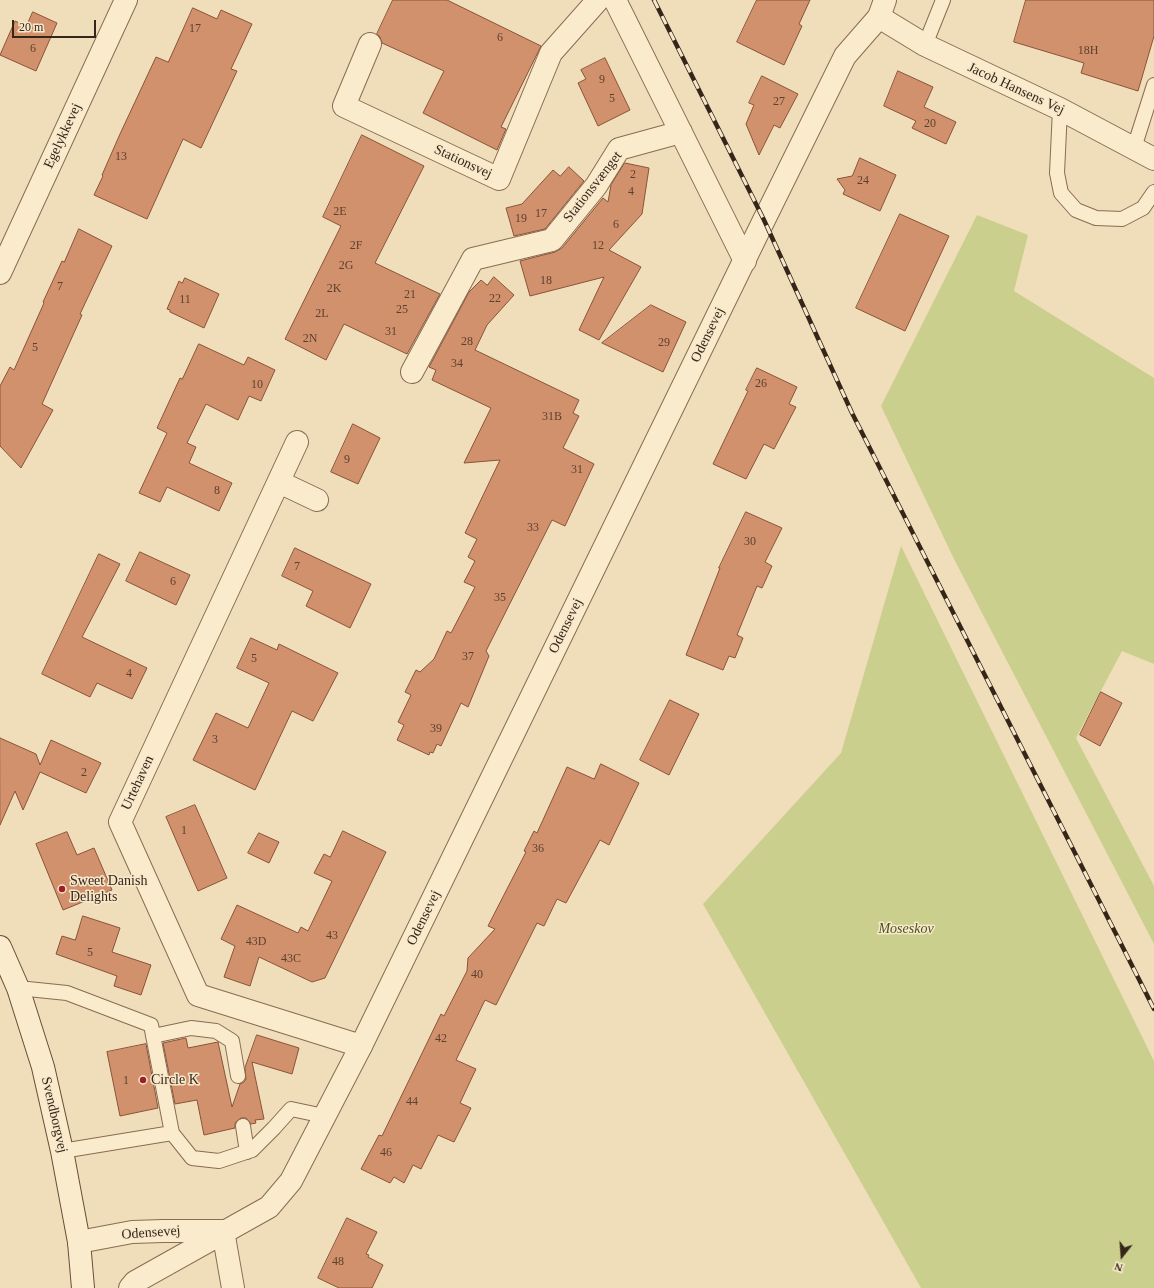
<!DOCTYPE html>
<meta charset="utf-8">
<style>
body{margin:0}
#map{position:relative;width:1154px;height:1288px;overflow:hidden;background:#f0ddba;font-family:"Times New Roman",serif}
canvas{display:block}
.north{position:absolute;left:1102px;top:1236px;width:40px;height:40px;-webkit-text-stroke:3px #f8e8ca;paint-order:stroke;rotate:197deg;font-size:11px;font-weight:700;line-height:16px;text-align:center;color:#36261a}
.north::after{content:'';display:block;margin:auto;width:14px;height:18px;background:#36261a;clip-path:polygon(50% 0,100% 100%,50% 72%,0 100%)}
.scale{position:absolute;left:12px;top:20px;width:84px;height:18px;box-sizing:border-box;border:2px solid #36261a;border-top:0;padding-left:5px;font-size:12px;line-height:14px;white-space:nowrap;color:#36261a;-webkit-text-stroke:3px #f8e8ca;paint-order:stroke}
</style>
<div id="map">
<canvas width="1154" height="1288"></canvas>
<div class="north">N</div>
<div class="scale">20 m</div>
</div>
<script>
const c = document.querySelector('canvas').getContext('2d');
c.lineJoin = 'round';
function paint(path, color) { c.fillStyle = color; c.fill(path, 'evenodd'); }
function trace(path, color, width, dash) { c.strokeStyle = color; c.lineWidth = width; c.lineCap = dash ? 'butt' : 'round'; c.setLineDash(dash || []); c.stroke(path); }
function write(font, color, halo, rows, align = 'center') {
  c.font = font + ' "Times New Roman",serif'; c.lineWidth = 3; c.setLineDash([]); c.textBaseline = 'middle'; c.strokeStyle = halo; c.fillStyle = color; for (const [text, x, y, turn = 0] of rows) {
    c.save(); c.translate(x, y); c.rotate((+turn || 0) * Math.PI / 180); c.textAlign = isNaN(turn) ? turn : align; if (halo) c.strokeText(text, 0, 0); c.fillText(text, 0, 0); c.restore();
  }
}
paint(new Path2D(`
 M977 215 1028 235 1014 291 1154 378V664L1122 651 1076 738 1154 886V944L954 559 881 406Z
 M901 546 1154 1061V1288H921L703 904 841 753Z`), '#cbcf8e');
const building = new Path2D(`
 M393 0H447L541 46 501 127 506 129 497 150 423 113 444 71 382 43 380 37 377 34Z
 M757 0H810L799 24 802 26 784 65 737 42Z
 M1026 0H1154V36L1138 91 1081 73 1084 63 1014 42Z
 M193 8 217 19 221 10 252 24 231 69 237 71 201 148 183 139 147 219 94 195 103 176 102 175 120 134 156 57 168 62Z
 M33 12 57 23 36 71 0 55 15 21 26 26Z
 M605 58 630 110 598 126 578 83 586 79 581 70Z
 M898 71 933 87 924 107 956 122 946 144 912 128 916 121 884 106Z
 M762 76 798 94 780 128 774 125 759 155 746 124 754 105 749 103Z
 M362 135 424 166 375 263 440 294 407 354 344 324 326 360 285 339 341 226 323 217Z
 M860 158 896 175 880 211 843 194 845 190 837 179 852 176Z
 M625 163 649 168 642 214 609 250 641 267 599 340 579 330 604 277 530 296 520 261 555 252 562 248 603 198 608 202 611 185Z
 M569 167 584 181 545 229 514 236 506 208 522 204 553 170 560 176Z
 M900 214 949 236 905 331 856 308Z
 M79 229 112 246 80 314 82 315 42 404 53 410 21 468 0 446V386L10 367 14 370 44 303 43 302 62 261 64 262Z
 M494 277 514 295 487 325 475 350 579 400 573 413 579 416 563 448 594 464 565 526 552 520 486 651 489 656 468 707 461 703 441 746 437 744 433 753 430 752 429 755 397 740 404 725 398 722 411 695 405 692 416 670 420 672 434 659 447 631 451 633 475 587 464 582 475 561 468 557 477 539 465 533 500 460 464 463 491 408 432 380 436 370 429 367 469 292 481 280 487 285Z
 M185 278 219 294 204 328 170 312V310L167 309 179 281 182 283Z
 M651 305 686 322 663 372 602 343Z
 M199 344 244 365 248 357 275 370 261 401 249 396 238 420 206 404 187 443 196 447 189 463 232 483 219 511 167 487 160 502 139 493 167 433 157 428 180 378 182 379Z
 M757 368 797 387 789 404 796 407 774 449 764 444 746 479 713 464 748 391 746 390Z
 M353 424 380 438 358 484 331 472Z
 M746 512 782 528 765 562 772 566 762 588 757 586 737 635 743 638 735 658 729 656 723 670 686 655 720 568H719Z
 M295 548 371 584 350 628 306 606 313 591 282 576Z
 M140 552 190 575 176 605 126 581Z
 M99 554 120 564 82 637 147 668 132 699 97 683 90 697 42 674Z
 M251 638 277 650 279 644 338 673 313 721 292 711 255 790 193 760 216 713 248 728 269 683 237 668Z
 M1101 692 1122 703 1100 746 1080 735Z
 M670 700 699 714 669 775 640 760Z
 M0 738 36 754 40 765 51 740 101 763 86 793 40 772 23 810 15 791 0 825Z
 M601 764 639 783 609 845 600 840 566 903 557 899 544 926 537 923 496 1005 485 1000 456 1060 476 1069 460 1103 471 1108 454 1142 438 1135 421 1169 413 1165 404 1183 394 1177 390 1183 361 1169 379 1135 382 1136 441 1014 444 1016 467 971 468 958 495 929 488 926 526 852 524 851 534 831 537 833 567 767 594 779Z
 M195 805 227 878 198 891 166 817Z
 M343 831 386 852 325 978 312 982 259 957 250 986 224 977 235 946 221 939 237 905 298 933 301 927 308 931 332 881 314 873 324 854 330 857Z
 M67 832 77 855 94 848 112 890 63 910 36 844Z
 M259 833 279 842 269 863 248 853Z
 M83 916 120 928 112 952 151 965 141 995 114 986 117 976 56 954 62 936 75 940Z
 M257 1035 299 1048 292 1074 252 1062 264 1119 255 1120 256 1123 251 1124 246 1118H241L235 1123V1128L204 1135 197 1100 175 1104 163 1043 186 1038 188 1048 218 1042 232 1107 240 1084 244 1082 246 1079 245 1068Z
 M146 1044 158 1108 120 1116 107 1052Z
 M347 1218 377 1232 366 1254 369 1255 368 1257 383 1265 372 1288H339L318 1278Z`);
paint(building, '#d2916d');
trace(building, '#895338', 1);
const service = new Path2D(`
 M925 45 943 0
 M1060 109 1057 173 1061 193 1076 210 1096 218 1122 219 1143 208 1154 192
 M1134 148 1154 85
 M18 988 67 993 151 1025 172 1133 62 1151
 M153 1036 191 1028 216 1031 232 1041 238 1076
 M243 1126 247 1152
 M172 1133 192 1158 219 1161 252 1150 274 1128 291 1109 324 1116`);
const minor = new Path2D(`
 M615 0 745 261
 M879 17 925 45 1060 109 1154 159
 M370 44 344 106 499 179 551 53 598 0
 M0 273 126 0
 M412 372 473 259 552 240 596 186 619 149 681 132
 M297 442 120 822 198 995 361 1046
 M279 482 317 500
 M223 1231 233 1288`);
const tertiary = new Path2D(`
 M79 1242 132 1232 163 1231H222
 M130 1288 135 1282 269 1207 291 1181 361 1046 764 220 845 56 879 17 885 0`);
const secondary = new Path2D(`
 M0 947 18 988 43 1067 62 1151 79 1242 83 1288`);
trace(service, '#886c53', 16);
trace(minor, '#886c53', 24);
trace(tertiary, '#886c53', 24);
trace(secondary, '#694d37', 24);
trace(service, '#fbebcd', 14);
trace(minor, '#fbebcd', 22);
trace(tertiary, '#fbebcd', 22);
trace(secondary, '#fbebcd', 22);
const rail = new Path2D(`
 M654 0 764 220 852 413 1154 1009`);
trace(rail, '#36261a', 4.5);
trace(rail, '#f8e8ca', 3, [9]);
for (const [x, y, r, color] of [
 [62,889,4,"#9b2028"],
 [143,1080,4,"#9b2028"]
]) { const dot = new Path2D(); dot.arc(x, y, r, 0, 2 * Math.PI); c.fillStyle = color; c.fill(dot); trace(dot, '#f8e8ca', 1.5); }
write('12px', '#5d412f', null, [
 ["17",195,29],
 ["6",500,38],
 ["6",33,49],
 ["18H",1088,51],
 ["9",602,80],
 ["5",612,99],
 ["27",779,102],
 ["20",930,124],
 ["13",121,157],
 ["2",633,175],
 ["24",863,181],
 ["4",631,192],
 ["2E",340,212],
 ["17",541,214],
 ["19",521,219],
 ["6",616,225],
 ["2F",356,246],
 ["12",598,246],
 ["2G",346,266],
 ["18",546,281],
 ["7",60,287],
 ["2K",334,289],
 ["21",410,295],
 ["22",495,299],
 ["11",185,300],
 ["25",402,310],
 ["2L",322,314],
 ["31",391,332],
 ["2N",310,339],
 ["28",467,342],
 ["29",664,343],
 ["5",35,348],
 ["34",457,364],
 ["26",761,384],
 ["10",257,385],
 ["31B",552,417],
 ["9",347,460],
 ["31",577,470],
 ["8",217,491],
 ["33",533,528],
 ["30",750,542],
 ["7",297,567],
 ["6",173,582],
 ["35",500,598],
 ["37",468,657],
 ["5",254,659],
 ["4",129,674],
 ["39",436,729],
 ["3",215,740],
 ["2",84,773],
 ["1",184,831],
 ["36",538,849],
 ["43",332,936],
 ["43D",256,942],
 ["5",90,953],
 ["43C",291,959],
 ["40",477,975],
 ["42",441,1039],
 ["1",126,1081],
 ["44",412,1102],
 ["46",386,1153],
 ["48",338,1262]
]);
write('14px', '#36261a', '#f8e8ca', [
 ["Jacob Hansens Vej",1016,89,25],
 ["Egelykkevej",63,136,-65],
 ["Stationsvej",463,162,25],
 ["Stationsvænget",593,187,-52],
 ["Odensevej",708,335,-64],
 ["Odensevej",566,626,-64],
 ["Urtehaven",138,783,-65],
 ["Odensevej",424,918,-64],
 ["Svendborgvej",54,1115,77],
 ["Odensevej",151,1233,-4]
]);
write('14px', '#36261a', '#f8e8ca', [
 ["Sweet Danish",70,881],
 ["Delights",70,897],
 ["Circle K",151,1080]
], 'left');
write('italic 14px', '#4a541f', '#f8e8ca', [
 ["Moseskov",906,929]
]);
</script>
